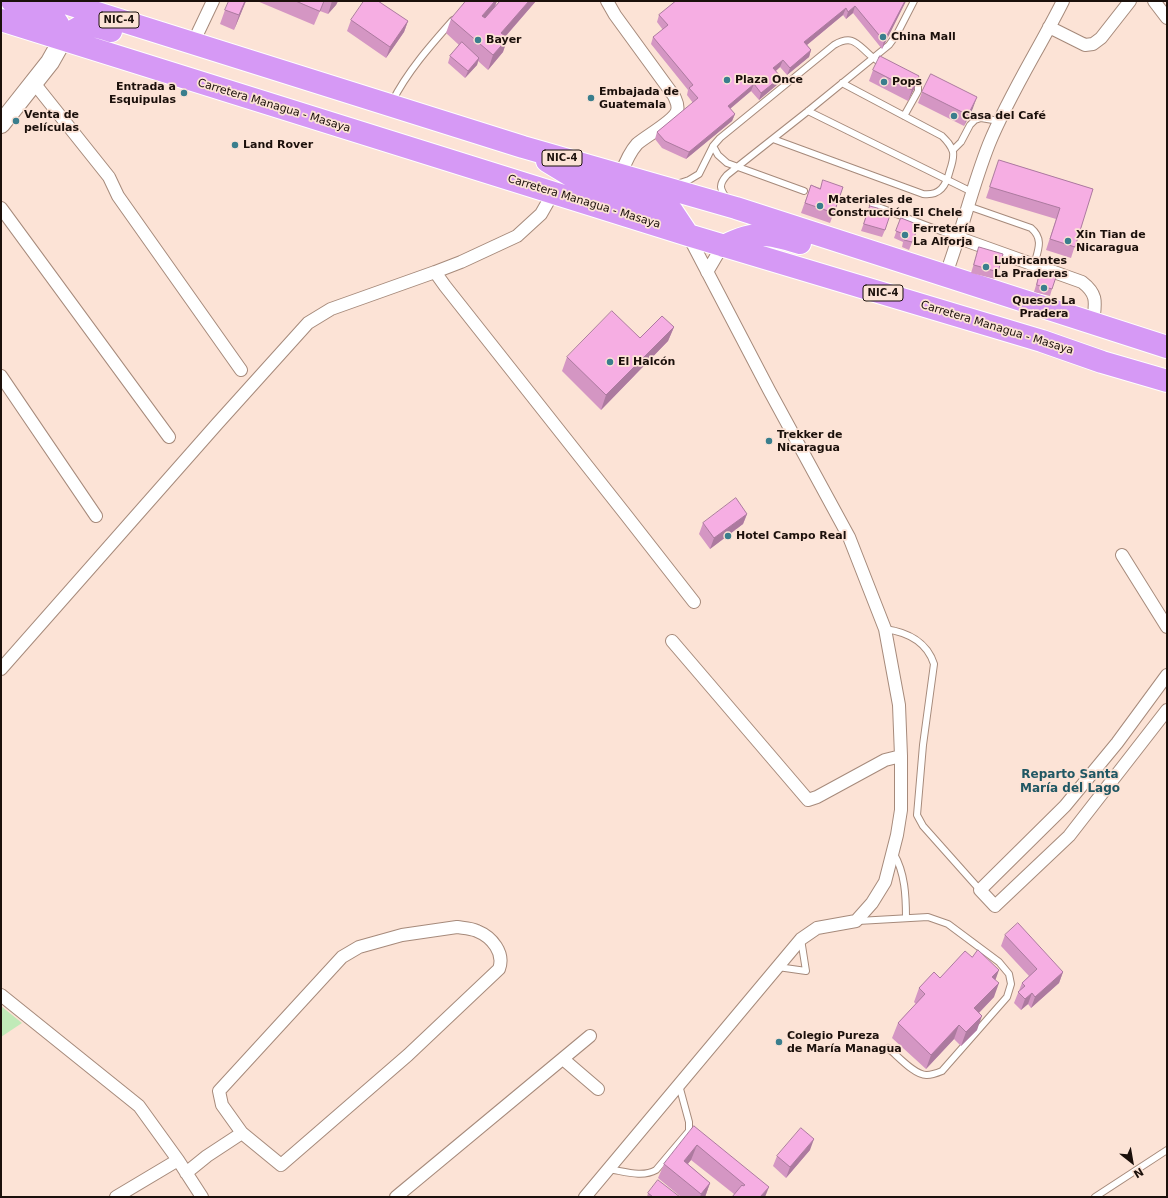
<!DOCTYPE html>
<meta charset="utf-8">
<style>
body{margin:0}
#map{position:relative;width:1168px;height:1198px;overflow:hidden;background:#fce3d6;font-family:"DejaVu Sans",sans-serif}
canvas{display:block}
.frame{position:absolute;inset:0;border:2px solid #1b100b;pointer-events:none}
.north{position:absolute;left:1112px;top:1142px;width:40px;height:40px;-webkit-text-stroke:3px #fce3d6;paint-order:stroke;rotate:149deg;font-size:11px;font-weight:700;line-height:16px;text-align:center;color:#1b100b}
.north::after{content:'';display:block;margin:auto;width:14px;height:18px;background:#1b100b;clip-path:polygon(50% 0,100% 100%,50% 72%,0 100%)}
</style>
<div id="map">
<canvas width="1168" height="1198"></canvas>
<div class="frame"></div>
<div class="north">N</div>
</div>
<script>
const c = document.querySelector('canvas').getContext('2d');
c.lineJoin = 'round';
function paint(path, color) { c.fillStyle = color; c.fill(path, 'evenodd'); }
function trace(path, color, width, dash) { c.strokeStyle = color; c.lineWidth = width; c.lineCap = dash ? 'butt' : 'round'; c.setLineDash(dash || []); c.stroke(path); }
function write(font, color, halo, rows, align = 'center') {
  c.font = font + ' "DejaVu Sans",sans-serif'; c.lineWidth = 3.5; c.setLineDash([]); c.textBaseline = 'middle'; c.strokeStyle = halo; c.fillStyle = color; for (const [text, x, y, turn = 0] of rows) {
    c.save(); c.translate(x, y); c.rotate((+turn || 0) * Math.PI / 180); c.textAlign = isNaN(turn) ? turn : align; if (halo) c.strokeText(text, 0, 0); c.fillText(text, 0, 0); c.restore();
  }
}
paint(new Path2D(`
 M1 1006 22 1023 1 1037Z`), '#c0eab8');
const lane = new Path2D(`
 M392 102C407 72 430 46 453 20
 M808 111 972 192
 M904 116 918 91V86L910 79
 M773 139 923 194C940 196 946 186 950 170 952 164 954 158 953 152 951 145 947 141 942 136L842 83
 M713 146 718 155 727 163 804 191
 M953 150 961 142 970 125 975 120 981 118 999 121
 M677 184 689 180 699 174 713 146 720 138 834 45C853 34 857 44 871 56 875 60 880 62 885 65
 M727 199C720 189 718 185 727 175L808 111 889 45 897 34 914 1
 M873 205 959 238
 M968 206 1031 228C1044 239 1038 250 1034 265
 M885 629C907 632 927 642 934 664L923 745 917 815 923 826 980 890
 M894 854C905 873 906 896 906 918
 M858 921 928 917 948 924 999 962 1009 974 1011 984 1007 997 942 1071C937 1073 932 1075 927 1075 915 1076 897 1055 888 1048
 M778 967 806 971 801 939
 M608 1169C623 1171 642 1178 656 1170L689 1131V1122L679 1085
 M1095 1197 1167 1150`);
const street = new Path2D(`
 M607 1 615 15 674 96C676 101 679 105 677 111 674 121 646 136 637 144 629 153 625 163 621 174
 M1154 1 1167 18
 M1049 27 1085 45 1093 44 1101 38 1130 1
 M193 43 213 1
 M34 83 109 177 118 196 241 370
 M1 208 169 437
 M959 238 1082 282C1099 295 1095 304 1093 323
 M435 272 445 286 626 515 694 602
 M707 272 717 255 724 246
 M946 274C962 231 972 187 989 144 1009 95 1039 49 1063 1
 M1 376 96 516
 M1122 555 1167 627
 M672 641 808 800 817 797 885 760 901 756
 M1 669 217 424 308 323 331 309 435 272 461 262 517 236 541 214 553 193
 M1167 675 1117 743 1065 806 980 890 995 906 1069 836 1167 710
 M457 927C463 928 471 928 477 931 492 937 505 953 499 969L408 1055 281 1165 242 1133 222 1105 219 1091 342 957 359 947 402 935Z
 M1 995 139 1106 178 1160 202 1197
 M563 1059 598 1089
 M186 1173 207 1156 242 1133
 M116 1197 178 1160
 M396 1197 590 1036
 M585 1197 801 939 817 928 856 921 872 903 885 882 897 835 901 810V756L899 705 885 629 849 537 769 390 688 235`);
const secondary = new Path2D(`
 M1 124 50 62 63 39`);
const highway = new Path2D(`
 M12 1 52 15 58 24 63 39
 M59 1 523 147 736 208 1167 347
 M1 20 688 235 1042 341 1102 362 1167 381
 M63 39C85 21 85 23 111 31
 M547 161 575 178 672 211 688 235
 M724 246C756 230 767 233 800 243`);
trace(lane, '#a68a7b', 8);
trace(street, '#a68a7b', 14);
trace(secondary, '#a68a7b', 20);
trace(highway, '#fff', 24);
trace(lane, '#fff', 6);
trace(street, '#fff', 12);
trace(secondary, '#fff', 18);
trace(highway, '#d699f5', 22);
paint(new Path2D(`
 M246 1 234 30 220 24 225 10Z
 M257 1H338L336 5 328 14 320 11 314 25Z
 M466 1H497L495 6 500 1H536L506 36 503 52 488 70 478 61 477 65 465 78 448 63 450 56 459 45 446 33 451 19Z
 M676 1H906L882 49 853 13 846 19 843 15 807 45 811 50 809 57 787 75 780 67 776 71 778 84 759 100 751 91 730 109 735 114 732 121 686 159 662 148 655 139 657 132 693 103 687 95 688 90 651 44 653 37 663 30 657 22 659 15Z
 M351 20 408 21 404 32 386 58 347 31Z
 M873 70 915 87 908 101 869 81Z
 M922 92 973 108 964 126 918 103Z
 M999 160 1093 189 1071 258 1046 250 1056 219 986 198Z
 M811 185 820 188 843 187 830 223 801 213Z
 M870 206 885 230 882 237 861 231Z
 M901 218 919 225 909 250 902 247 903 242 894 238Z
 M979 247 998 272 995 279 971 273Z
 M1040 272 1052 289 1050 296 1034 292Z
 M674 327 668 341 601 410 562 371 567 357 640 338Z
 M747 514 743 524 710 549 699 534 703 523Z
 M1005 935 1063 972 1059 983 1031 1008 1028 1004 1021 1010 1014 1003 1022 983 1029 976 1001 946Z
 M940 978 995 979 994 997 979 1013 977 1030 961 1046 954 1039 926 1069 892 1038 898 1023 916 1004 914 1002 919 988Z
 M694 1126 765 1197 734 1194 691 1160 688 1164 710 1183 705 1197H681L658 1178 664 1164Z
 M810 1150 786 1178 773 1166 777 1156Z
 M648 1193 680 1197H647Z`), '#d496c3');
paint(new Path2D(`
 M245 1H246L234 30 239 15Z
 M332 1H338L336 5 328 14Z
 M495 1H497L493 11 477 30 482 16Z
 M529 1H536L496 47 501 33Z
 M905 1H906L882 49 884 41Z
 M855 6 853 13 846 19 848 12Z
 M846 8 843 15 802 49 804 42Z
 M408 21 404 32 386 58 390 47Z
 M508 38 503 52 488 70 493 55Z
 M811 50 809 57 787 75 790 68Z
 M479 58 477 65 465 78 468 71Z
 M783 60 780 67 771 75 773 68Z
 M919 76 915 87 908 101 912 90Z
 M781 77 778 84 759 100 761 93Z
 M754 84 751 91 725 113 728 106Z
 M977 97 973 108 964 126 968 115Z
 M735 114 732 121 686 159 689 152Z
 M674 327 668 341 601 410 606 395Z
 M747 514 743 524 710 549 714 538Z
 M999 970 994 984 992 977Z
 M1063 972 1059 983 1031 1008 1035 997Z
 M999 983 994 997 969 1023 974 1008Z
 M1032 993 1028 1004 1021 1010 1025 999Z
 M982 1016 977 1030 961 1046 966 1032Z
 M959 1025 954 1039 926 1069 931 1055Z
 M814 1139 810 1150 786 1178 790 1167Z
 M697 1145 691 1160 678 1175 684 1161Z
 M710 1183 705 1197H700L701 1194Z
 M769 1187 765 1197H760Z`), '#ac7a9f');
const building = new Path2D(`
 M229 1H245L239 15 225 10Z
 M296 1H324L320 11Z
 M364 1H378L408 21 390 47 351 20Z
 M466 1H495L482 16 485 18 500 1H529L501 33 508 38 493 55 451 19Z
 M676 1H905L884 41 855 6 848 12 846 8 804 42 811 50 790 68 783 60 773 68 781 77 761 93 754 84 728 106 735 114 689 152 665 141 657 132 698 98 689 88 693 85 653 37 668 25 659 15Z
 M462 42 479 58 468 71 450 56Z
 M880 56 919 76 912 90 873 70Z
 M931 74 977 97 968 115 922 92Z
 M999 160 1093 189 1075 247 1050 239 1060 208 990 187Z
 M823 180 843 187 834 213 805 203 811 185 820 189Z
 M870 206 891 212 885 230 864 224Z
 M901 218 919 225 912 242 904 240 906 235 896 231Z
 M979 247 1003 254 998 272 974 265Z
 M1040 272 1056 277 1052 289 1037 285Z
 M612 311 640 338 662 316 674 327 606 395 567 357Z
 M736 498 747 514 714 538 703 523Z
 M1018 923 1063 972 1035 997 1032 993 1025 999 1018 992 1025 986 1022 983 1037 969 1005 935Z
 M978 950 999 970 992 977 999 983 974 1008 982 1016 966 1032 959 1025 931 1055 898 1023 925 994 919 988 934 972 940 978 965 951 972 957Z
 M694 1126 769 1187 760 1197H732L742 1185 743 1186 745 1185 697 1145 684 1161 710 1183 701 1194 664 1164Z
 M801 1128 814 1139 790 1167 777 1156Z
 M658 1180 680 1197H653L648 1193Z`);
paint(building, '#f6aee3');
trace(building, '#ac7a9f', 1);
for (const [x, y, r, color] of [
 [883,37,4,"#3a7e8d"],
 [478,40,4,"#3a7e8d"],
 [727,80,4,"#3a7e8d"],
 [884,82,4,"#3a7e8d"],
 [184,93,4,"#3a7e8d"],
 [591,98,4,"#3a7e8d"],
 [954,116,4,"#3a7e8d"],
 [16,121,4,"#3a7e8d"],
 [235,145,4,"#3a7e8d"],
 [820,206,4,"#3a7e8d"],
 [905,235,4,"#3a7e8d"],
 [1068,241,4,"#3a7e8d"],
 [986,267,4,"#3a7e8d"],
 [1044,288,4,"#3a7e8d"],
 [610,362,4,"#3a7e8d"],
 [769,441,4,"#3a7e8d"],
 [728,536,4,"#3a7e8d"],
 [779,1042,4,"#3a7e8d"]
]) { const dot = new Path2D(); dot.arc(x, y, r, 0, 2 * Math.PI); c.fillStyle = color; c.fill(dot); trace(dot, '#fce3d6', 1.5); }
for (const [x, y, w] of [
 [119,20,40],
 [562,158,40],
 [883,293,40]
]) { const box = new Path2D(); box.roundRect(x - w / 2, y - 8, w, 16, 3); c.fillStyle = '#fce3d6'; c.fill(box); trace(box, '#1b100b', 1); }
write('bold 10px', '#1b100b', null, [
 ["NIC-4",119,20],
 ["NIC-4",562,158],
 ["NIC-4",883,293]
]);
write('bold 11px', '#1b100b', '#fce3d6', [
 ["China Mall",891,37],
 ["Bayer",486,40],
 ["Plaza Once",735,80],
 ["Pops",892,82],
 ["Entrada a",176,87,"right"],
 ["Esquipulas",176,100,"right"],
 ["Embajada de",599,92],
 ["Guatemala",599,105],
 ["Venta de",24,115],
 ["películas",24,128],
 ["Casa del Café",962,116],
 ["Land Rover",243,145],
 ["Materiales de",828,200],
 ["Construcción El Chele",828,213],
 ["Ferretería",913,229],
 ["La Alforja",913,242],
 ["Xin Tian de",1076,235],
 ["Nicaragua",1076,248],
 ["Lubricantes",994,261],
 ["La Praderas",994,274],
 ["Quesos La",1044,301,"center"],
 ["Pradera",1044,314,"center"],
 ["El Halcón",618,362],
 ["Trekker de",777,435],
 ["Nicaragua",777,448],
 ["Hotel Campo Real",736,536],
 ["Colegio Pureza",787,1036],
 ["de María Managua",787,1049]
], 'left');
write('11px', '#1b100b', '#fce3d6', [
 ["Carretera Managua - Masaya",274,106,17],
 ["Carretera Managua - Masaya",584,202,17],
 ["Carretera Managua - Masaya",997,328,17]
]);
write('bold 12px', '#205763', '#fce3d6', [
 ["Reparto Santa",1070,775],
 ["María del Lago",1070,789]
]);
</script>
